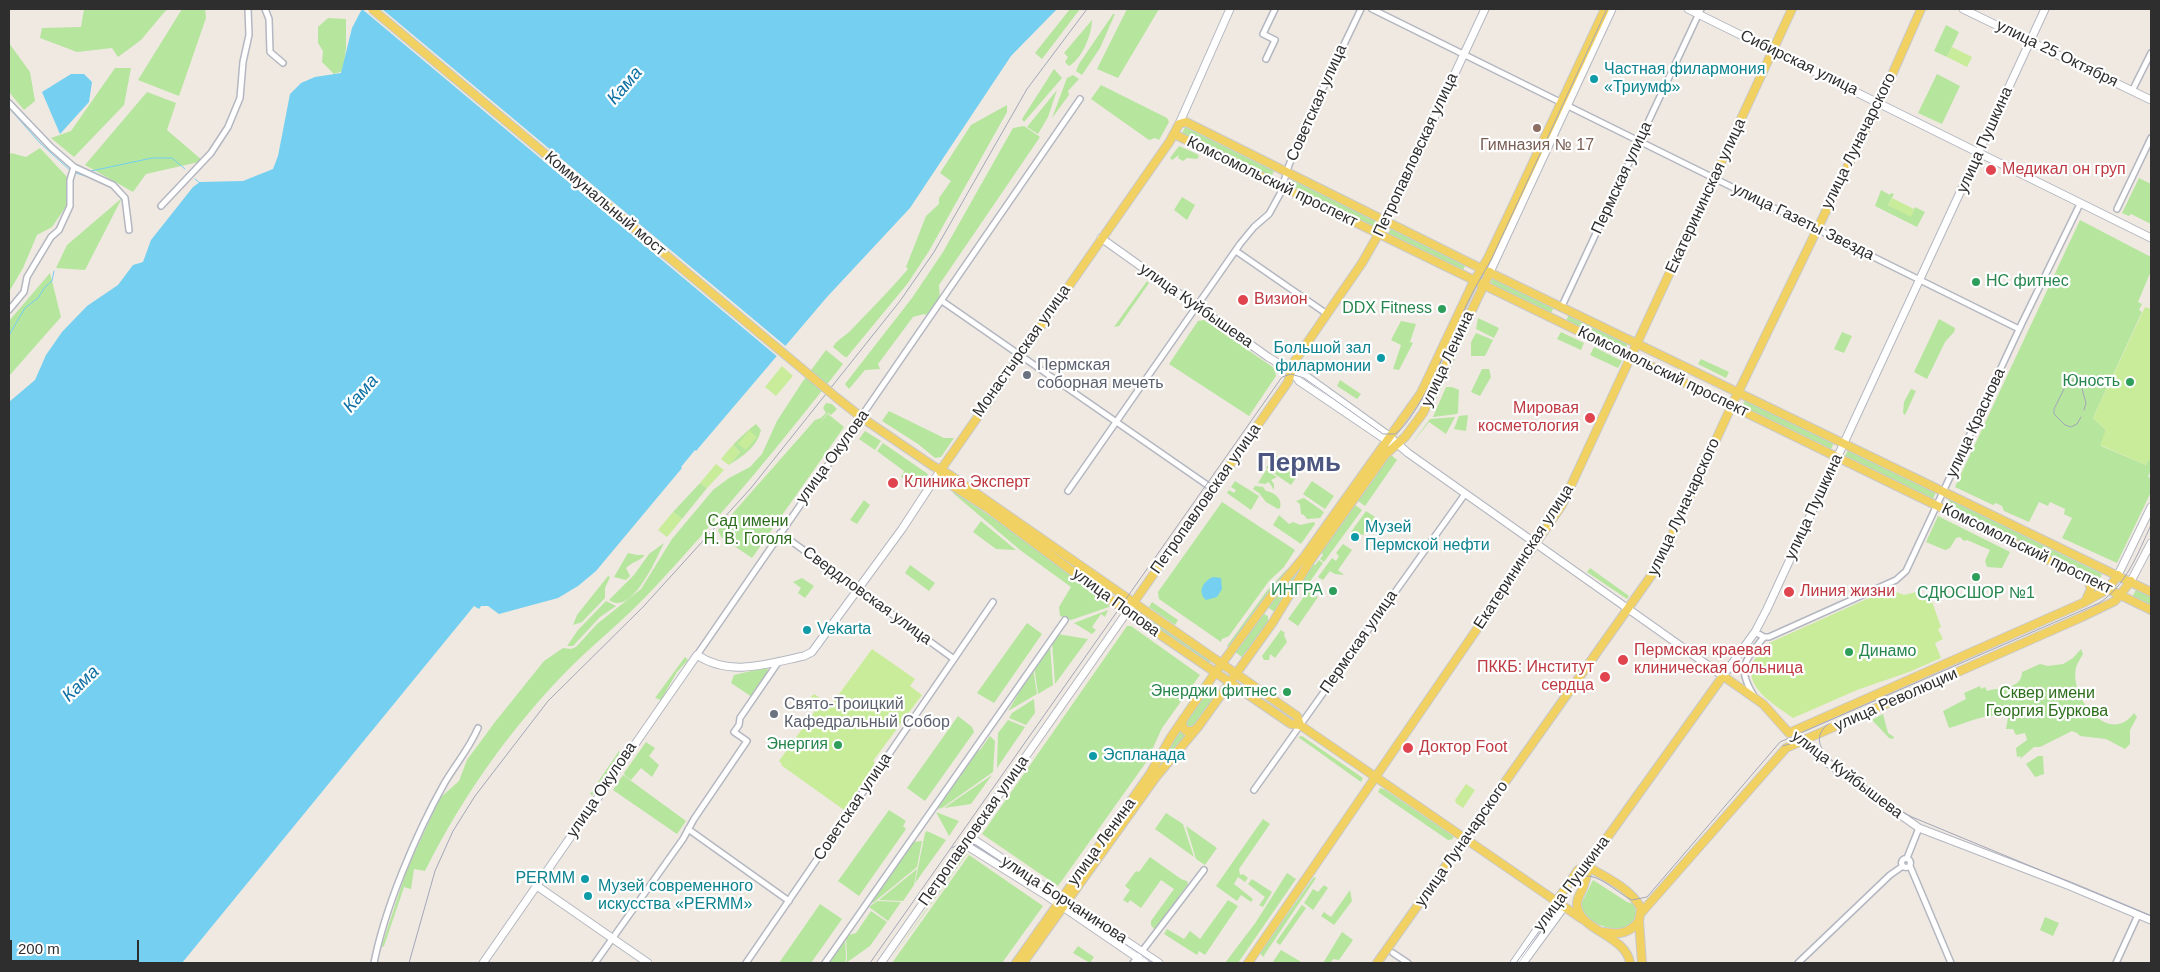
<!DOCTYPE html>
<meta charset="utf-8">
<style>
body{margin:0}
#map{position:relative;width:2160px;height:972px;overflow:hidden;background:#efe9e1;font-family:Arial,sans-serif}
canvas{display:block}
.frame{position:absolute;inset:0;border:10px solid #2e2e2e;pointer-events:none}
.scale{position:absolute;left:10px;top:940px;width:129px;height:22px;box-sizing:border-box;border:2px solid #2e2e2e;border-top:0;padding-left:6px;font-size:15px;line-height:18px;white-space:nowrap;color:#2e2e2e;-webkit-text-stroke:4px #fff;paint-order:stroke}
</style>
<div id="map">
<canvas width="2160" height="972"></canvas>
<div class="frame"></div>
<div class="scale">200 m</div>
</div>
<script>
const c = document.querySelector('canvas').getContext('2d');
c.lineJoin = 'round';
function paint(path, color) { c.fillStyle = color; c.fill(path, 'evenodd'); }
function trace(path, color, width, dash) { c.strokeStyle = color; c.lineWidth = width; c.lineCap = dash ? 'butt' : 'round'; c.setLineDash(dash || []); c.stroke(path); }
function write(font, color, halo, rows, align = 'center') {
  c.font = font + ' Arial,sans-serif'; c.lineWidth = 4.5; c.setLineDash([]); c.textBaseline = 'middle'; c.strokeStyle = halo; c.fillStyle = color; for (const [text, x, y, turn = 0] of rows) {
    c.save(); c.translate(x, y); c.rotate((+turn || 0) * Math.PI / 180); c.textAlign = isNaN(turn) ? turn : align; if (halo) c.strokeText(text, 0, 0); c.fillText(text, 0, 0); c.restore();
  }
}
paint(new Path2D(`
 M84 9H167L141 40 118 57 112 48 77 52 40 38 42 28 81 27Z
 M182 9H205L206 18 179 96 138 80Z
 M1070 9H1080L1042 59 1035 53Z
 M1127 9H1159L1118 78 1097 69Z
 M1113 14H1115L1100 48 1082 75 1076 71 1079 64Z
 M328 18 346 19V48L343 71 334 74 322 62 323 51 318 43V27Z
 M1092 20C1092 34 1082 59 1069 66L1065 62 1068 57 1064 53Z
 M1946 25 1959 32 1947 57 1934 51Z
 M9 43 30 72 35 101 24 110 9 92Z
 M115 68H131L124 105 74 157 51 138 71 131Z
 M1054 69 1062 78 1024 122 1022 119Z
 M1937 74 1960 86 1942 124 1918 113Z
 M1073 75 1079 79 1068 91 1069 95 1052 118 1067 78Z
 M1101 85 1167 118 1169 122 1159 140 1155 138 1149 140 1091 99Z
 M1057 90 1048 117 1038 134 1027 127Z
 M147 92 176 103 167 130 203 161 146 174 133 192 85 165Z
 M1007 105V112L929 251 908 283 847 357H845L833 347C837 339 846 336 852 329 871 309 890 290 908 269L906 267 926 216 939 204V198L951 181 940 173 971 125Z
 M1024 126 1040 137 939 285 940 299 926 315 924 314 913 317 878 364 880 369 865 370 849 389 845 384 912 298 943 252 1013 128Z
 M1185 127 1274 171 1271 177 1182 133Z
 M1179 146 1197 154 1199 156 1197 159 1187 158 1183 161 1178 158 1179 155 1172 160 1170 158Z
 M40 148 68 178 67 205 52 227 37 235 23 268 9 292V157L11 153 26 157Z
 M2139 178 2151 184V224L2131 214 2129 216 2122 213Z
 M1293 179 1378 221 1375 227 1290 185Z
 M1881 190 1890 195 1891 193 1894 194 1888 205 1911 216 1915 207 1925 212 1917 227 1875 206Z
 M1182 197 1195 205 1187 220 1174 210Z
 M122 198 85 270 56 268 67 245Z
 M2080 220 2151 257V271L2138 302 2142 304 2139 310 2142 312 2093 418 2106 430 2101 446 2146 465 2148 460 2151 461V470L2148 477 2151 478V492L2117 563 2062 538 2072 518 2064 514 2065 509 2050 502 2048 506 2039 502 2029 522 2004 511 2002 506 1996 503 1993 505 1955 487Z
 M1391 228 1466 264 1463 270 1388 234Z
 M50 273 61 317 9 376V321Z
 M1493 278 1554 307 1551 313 1490 284Z
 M1147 281 1149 283 1119 326 1114 327Z
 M1478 304H1480L1432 409 1430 407Z
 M1569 314 1628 343 1625 350 1566 321Z
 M1478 318 1499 328 1494 338 1476 329Z
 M1939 319 1955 328 1954 332 1945 342 1927 379 1914 372Z
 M1204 320 1274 368 1276 376 1249 416 1169 364 1198 321Z
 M1401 321 1416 324 1410 342 1413 343 1399 370 1393 369 1401 345 1391 340Z
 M1561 332 1584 343 1581 350 1557 339Z
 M1842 332 1852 336 1844 353 1834 349Z
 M1476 333 1493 340 1485 356H1471V342Z
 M1594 347 1622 361 1618 368 1590 355Z
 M826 350 843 364C783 441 721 516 655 587 625 620 589 647 559 679 505 736 460 801 425 871L414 869 411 889 404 887 384 946 381 948 407 869 440 798 459 781 467 760 495 722 544 661 563 648 571 649 576 647 597 624 641 589 672 539 713 490 729 478 750 467 762 454 777 421 803 381Z
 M1701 359 1729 372 1726 378 1698 364Z
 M1482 369H1489L1491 377 1480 396 1471 392Z
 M1340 380 1361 394 1357 399 1337 386Z
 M1446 387H1452L1459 390 1458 412 1457 414 1433 417Z
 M1911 389 1916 391 1905 415 1903 413 1904 402Z
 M1745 400 1834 443 1831 449 1742 406Z
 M826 403 832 404 837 409 831 415 828 413 819 424 828 414 844 427 752 558 721 537 718 530 815 420 821 418 826 413 823 408Z
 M889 411 944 438H954L941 457 935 458 918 444 882 421Z
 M1468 415 1466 431 1454 429 1459 416Z
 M1455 417 1446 434 1429 422 1410 446 1430 419Z
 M756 424 761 430C757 447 743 456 729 465L740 452 733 445 721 459C732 445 742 435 756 424Z
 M865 431 881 441 875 450 859 439Z
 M883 443 928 474 920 489 901 477 904 471 877 451Z
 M1848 450 1936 492 1933 499 1845 456Z
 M1390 454 1397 460 1365 506 1358 501Z
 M1275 455 1300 472 1291 485 1266 468Z
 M1266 470 1277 477 1271 480 1274 484V490L1269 482 1265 484 1258 483Z
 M1235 481 1259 496 1251 510 1227 493 1229 490 1234 493 1236 490 1231 487Z
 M1312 481 1334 496 1325 509 1303 494Z
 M700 483 707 488 682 519 673 512Z
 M1255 486 1263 487 1266 491C1273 492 1283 498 1280 508L1278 509 1266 502 1259 493 1253 489Z
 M954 492 1017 534 1110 603 1109 607 1071 620 1060 616 1059 607 1071 587 1020 550 953 493Z
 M1304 498 1324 512 1320 518 1307 519 1304 515 1301 514 1300 504 1296 501Z
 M1949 499 2102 574 2099 580 1946 505Z
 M864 500 870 505 857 524 850 520Z
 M1222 502 1295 550 1284 567 1269 581 1229 636 1222 639 1221 642 1159 599 1158 592Z
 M1355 505 1362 510 1324 562 1320 559 1323 555 1321 552Z
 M1366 511 1375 517 1363 535 1355 534 1351 532Z
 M1279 515 1289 524 1293 522 1300 525 1314 522 1315 524 1301 544 1273 525Z
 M1938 516 2010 552 2002 568 1987 567 1985 561 1990 550 1967 540 1964 541 1960 537 1956 538 1950 548 1945 550 1926 542Z
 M981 521 1016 550 996 549 973 532Z
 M664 543C657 557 632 617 609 600L634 575 649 554Z
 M1343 544 1352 550 1338 570 1344 575 1335 574 1330 571 1323 580 1318 577 1332 558 1336 561 1339 556 1336 553Z
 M628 553 637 555H645C640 561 632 562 626 568L630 576 626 580 614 577Z
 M1319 560 1323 563 1304 590 1302 589 1305 582 1303 579 1313 564 1315 565Z
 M910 565 935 583 929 591 905 573Z
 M1590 568 1629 596 1627 599 1587 572Z
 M1286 570 1288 572 1271 590 1229 647 1227 646 1266 592Z
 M608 576 610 577 605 588V598L582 622 573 625 577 615Z
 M1294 576 1295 577 1275 612 1267 607Z
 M802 578 814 586 805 598 798 593 801 588 793 582Z
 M1313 584 1318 587 1313 594 1318 597 1298 626 1288 619Z
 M2137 588 2151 596V606L2132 597Z
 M606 601 616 606 600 617 573 646H567L578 630Z
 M1152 602 1178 620 1175 625 1149 607Z
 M1108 610 1105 617 1101 614 1092 627 1096 630 1092 634 1074 623Z
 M1264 614 1268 616V622L1242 657 1235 652 1260 616Z
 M1144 616 1211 661 1209 663 1143 618Z
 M1027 623 1042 634 994 703 977 693Z
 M1127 626H1131L1200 675 1162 728 1147 761 1058 886 982 834Z
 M1281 630 1285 633 1284 635 1287 642 1275 658 1270 654 1269 660H1264L1262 656Z
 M1057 634 1088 639 1055 684 1052 642Z
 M1050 645 1053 685 1038 694 1034 666Z
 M2081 649 2083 654C2081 658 2077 663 2076 668 2069 697 2109 747 2134 713L2137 717 2130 730V744L2125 749 2106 739 2080 736 2077 733 2072 731 2040 747H2034L2020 759 2021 756 2017 757 2016 748 2027 740 2025 733 2016 735 2013 729H2006L2008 718C1988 711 1969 723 1949 728L1943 711 1966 699 1964 693 1980 686 1981 689 1985 687 1987 691C1999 687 2022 690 2022 672L2040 664 2048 666 2063 664 2073 658Z
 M685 657 688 660 677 672 661 700 655 698Z
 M768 667 767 674 752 697 731 683 734 675Z
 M1033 668 1037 694 1008 711C1018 696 1023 683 1033 668Z
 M1211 684 1220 690 1194 726 1188 728 1186 720Z
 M1034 699 1035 713 1026 725 1009 718 1012 713Z
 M1883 714 1888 733 1894 737 1893 739 1889 738 1872 720Z
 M958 716 972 727 974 732 925 801 907 788Z
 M1008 720 1025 727 997 768 998 733Z
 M1179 730 1187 736 1163 763 1164 757Z
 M990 736 995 741 993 772 942 808 934 810 974 752 980 750Z
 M1302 736 1363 778 1361 782 1298 737Z
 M646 742 655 748 649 756 659 765 652 777 641 768 631 780 625 776 624 773Z
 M619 751 622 754 616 762 617 766 612 768 606 775 608 778 603 779 596 790V793L592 795 590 794Z
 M2038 756H2043L2044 774 2035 777 2026 764Z
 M623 775 686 821 677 834 613 790Z
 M992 775 971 804 944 808Z
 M1380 788 1384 789 1453 836V839L1448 840 1378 792Z
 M889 810 906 821 903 826 906 829 859 896 838 881Z
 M936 812 959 821 949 836Z
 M1166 813 1183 824 1194 857 1155 829Z
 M1263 819 1270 824 1239 869 1240 875 1243 874 1248 878 1245 882 1238 877 1234 884 1253 899 1251 902 1241 895 1237 901 1216 886Z
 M1186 826 1217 848 1205 865 1196 859Z
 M927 831 946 840 915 883 925 833Z
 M922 841 917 867 873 903 870 901 912 842Z
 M966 853 967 854 890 961Z
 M969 855 1043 906 1002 963H892Z
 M1150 857 1181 879 1187 881 1188 884 1156 928 1154 929 1151 925V921L1174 889 1161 880 1141 908 1130 900 1128 903 1123 900 1130 890 1125 886 1136 871 1139 872Z
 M917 869 914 885 903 901 879 900Z
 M1287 873 1296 879 1238 963H1225L1256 922Z
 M1314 877 1316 878 1263 957 1260 953Z
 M1252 879 1272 892 1263 907 1259 905 1265 897 1248 884Z
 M1593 880 1627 902 1634 904C1648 940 1585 933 1581 904Z
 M1324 885 1328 888 1313 910 1304 903 1313 889 1318 892Z
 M1350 890 1352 901 1334 925 1321 916 1325 911V913L1331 917Z
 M1228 900 1238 906 1205 955 1199 951 1197 955 1164 934 1167 929 1184 939 1190 931 1200 939Z
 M877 901 901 902 888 921 869 907Z
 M820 904 842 919 811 963H779Z
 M1302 905 1306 908 1280 945 1276 942Z
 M871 911 887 922 870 946 846 963 847 958 846 936 856 933Z
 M2045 917 2059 923 2053 936 2040 930Z
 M1342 932 1353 940 1339 960 1333 959 1330 963H1323Z
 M845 937 846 958 845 963H827Z
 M1078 946 1094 957 1090 963 1073 953Z
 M1281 950 1303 963H1272Z`), '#b6e59e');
paint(new Path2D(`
 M1952 47 1972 57 1967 67 1947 57Z
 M1892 198 1914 209 1911 217 1888 205Z
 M2145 307 2151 309V461L2148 460 2146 465 2100 445 2106 430 2093 418Z
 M782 366 793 376 776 396 765 387Z
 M749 430 757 437 746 450 738 444Z
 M733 445 740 452 729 465 721 459Z
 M716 464 724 470 707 488 700 483Z
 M673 512 682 519 667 537 658 530Z
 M1889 589 1904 595 1916 592 1919 600 1930 596 1941 627 1938 629 1943 639 1935 643 1941 658 1909 672 1857 690 1793 718C1777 706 1746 690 1752 666 1754 657 1761 650 1769 645V643Z
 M872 649 915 679 910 686 922 695 873 761 875 763 873 768 844 810 781 765 782 764 779 761 815 711 805 703 814 694 831 705Z
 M1466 784 1475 790 1463 808 1456 803 1455 800Z`), '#c9ec9a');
paint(new Path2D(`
 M362 9H1057L1011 56 910 208 827 297 696 451 695 450 681 467 682 468 596 571 578 586 558 598 499 614 488 606H481L479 609 474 606 182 963H9V402L35 380 46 355 62 332 87 306 118 285 133 265 143 262 151 240 193 187 200 182 243 181 273 169 278 156 290 94 301 83 315 77 341 73 352 28Z
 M71 74H84L92 82 89 102 60 134 42 92Z
 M1213 577 1221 578 1222 589 1217 597 1206 600C1197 592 1203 581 1213 577Z`), '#75cff0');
paint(new Path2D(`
 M362 9H382L788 348 779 358Z`), '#efe9e1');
trace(new Path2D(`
 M9 108 40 143 71 171
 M91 171 152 158H172L185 169
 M76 173 85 176
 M195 179 200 183
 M9 335 25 308 38 298 45 287 52 281 54 271`), '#75cff0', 1);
const street = new Path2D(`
 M265 9 269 19 270 52 283 63
 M1372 9 2019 329
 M1266 59 1275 40 1263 34 1275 9
 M2132 91 2151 53
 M9 103 51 147 74 167 113 185 125 198 129 230
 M161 206 211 153 228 127 240 98 243 62 249 35 248 9
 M2117 209 2151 138
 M1236 251 1327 314
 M942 301 1213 489
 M1562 306 1701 9
 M9 310 24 292 27 277 51 237 59 230 70 206V180L74 167
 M1068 491 1240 244 1254 227 1269 214 1280 194 1289 165 1314 107 1361 9
 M780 533 954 659
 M1755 632 1764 637H1769L1896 580 1906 571 2022 323 2080 204
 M697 655 1080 99
 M1754 696C1736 667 1745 661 1764 637
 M1254 790 1465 494
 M688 829 789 901
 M1907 858 1919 828
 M1901.5 863a4.5 4.5 0 1 1 9 0a4.5 4.5 0 1 1-9 0Z
 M1910 866 1951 963
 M1393 953 1408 963
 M374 963C385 907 416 834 444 784 455 765 469 749 478 728
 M595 963 683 839 694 819 747 741 734 732 739 725 740 718 779 661
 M746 963 993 602
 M825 963 1065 620
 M1133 963 1204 870
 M1798 963 1890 875 1903 866
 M2116 963 2138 915`);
const secondary = new Path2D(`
 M1688 9 2151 238
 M1963 9 2151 100
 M1179 124 1230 9
 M1386 221 1485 9
 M1101 238 1268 357 1283 366 1306 376 1385 433 1408 453 1723 676 1755 632 1767 609 2045 9
 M1490 272 1612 9
 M1292 371 1299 381 1392 444
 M2118 575 2151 507
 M2131 581 2151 543
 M1789 733 1829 764 1919 828 2070 886 2151 920
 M970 837 1159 963
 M964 844 1047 896 1145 963
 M537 886 648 963
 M483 963 697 655C730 677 767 664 804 656L812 652 902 529 940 471
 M881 963 1134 602
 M1514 963 1556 902
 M1523 963 1564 907`);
const primary = new Path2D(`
 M1174 134 2151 610
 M837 398 861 417 933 466 950 475 1297 716 1300 725
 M940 471 1170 141 1179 124 1186 122 1474 265 2151 592
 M940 471 945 481 989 509 1127 612 1291 724 1300 725 1582 919
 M1134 602 1288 382 1294 362 1362 263 1386 221
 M2085 602 2091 589 2088 579
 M1183 719 1182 726 1186 731H1193L1197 728
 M1588 867C1606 877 1631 889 1641 908L1639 921C1630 933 1619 935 1604 932
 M1556 902 1578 870 1588 867
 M1641 913 1786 748 2082 617 2115 601 2131 581
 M1639 921 1642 963
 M1016 963 1150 774 1171 737 1215 673 1269 599 1304 557 1421 393 1474 281 1488 258 1508 216 1605 9
 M1023 963 1156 777 1198 727 1273 622 1310 561 1385 455 1405 437 1423 413 1490 272
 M1248 963 1562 505 1792 9
 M1377 963 1658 566 1732 405 1891 77 1921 9
 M1630 963C1626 935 1577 930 1577 904 1577 897 1582 892 1584 885 1587 875 1589 866 1594 856L1723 676 1763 704 1789 733 2085 602 2108 589 2118 575`);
trace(street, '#b4b7c1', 8);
trace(secondary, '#b4b7c1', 9);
trace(primary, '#c9c9c9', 10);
trace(street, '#fff', 5);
trace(secondary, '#fff', 7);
trace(primary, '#f2d163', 8);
trace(new Path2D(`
 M1783 746 1796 742 1811 744 1893 807 1912 817 2151 916
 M1825 753C1817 743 1817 733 1828 724
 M952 848 963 842 976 845 1154 963
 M870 963 1282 377 1291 374 1304 378 1383 434H1395C1419 419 1453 333 1467 304 1474 289 1483 274 1491 260L1607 9
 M1516 963 1578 878C1596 869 1616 893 1632 900L1647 897 1780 742 2099 603C2126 586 2138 553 2151 525`), '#a3a6b8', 1);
trace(new Path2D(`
 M2081 417 2077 424 2071 427 2065 425 2054 414V409L2068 381 2074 380 2081 385 2086 403 2084 410
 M409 963 435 871 453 831 475 796 548 701 643 607 751 488 900 301 934 252 1027 89 1087 9`), '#a3a6b8', 1);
const primaryBridge = new Path2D(`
 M372 9 837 398`);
trace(primaryBridge, '#c9c9c9', 10, []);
trace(primaryBridge, '#f2d163', 8);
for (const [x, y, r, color] of [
 [1594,79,5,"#0f9aa8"],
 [1537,128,5,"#8d6e63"],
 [1991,170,6,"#e0444e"],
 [1976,282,5,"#2e9e5b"],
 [1243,300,6,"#e0444e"],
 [1442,309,5,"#2e9e5b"],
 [1381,358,5,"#0f9aa8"],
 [1027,375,5,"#6b7280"],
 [2130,382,5,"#2e9e5b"],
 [1590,418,6,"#e0444e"],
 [893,483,6,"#e0444e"],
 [1355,537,5,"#0f9aa8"],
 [1976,577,5,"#2e9e5b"],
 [1333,591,5,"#2e9e5b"],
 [1789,592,6,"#e0444e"],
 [807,630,5,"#0f9aa8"],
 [1849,652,5,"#2e9e5b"],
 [1623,660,6,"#e0444e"],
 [1605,677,6,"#e0444e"],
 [1287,692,5,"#2e9e5b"],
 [774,714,5,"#6b7280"],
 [838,745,5,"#2e9e5b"],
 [1408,748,6,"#e0444e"],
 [1093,756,5,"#0f9aa8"],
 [585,879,5,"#0f9aa8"],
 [588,896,5,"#0f9aa8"]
]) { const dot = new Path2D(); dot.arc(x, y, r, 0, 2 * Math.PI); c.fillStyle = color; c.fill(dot); trace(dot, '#fff', 2); }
write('16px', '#2e2e2e', '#fff', [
 ["улица 25 Октября",2057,54,26],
 ["Сибирская улица",1799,63,26],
 ["Советская улица",1317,103,-66],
 ["улица Пушкина",1985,140,-66],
 ["улица Луначарского",1859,141,-64],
 ["Петропавловская улица",1416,155,-65],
 ["Пермская улица",1622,178,-65],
 ["Комсомольский проспект",1272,182,26],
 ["Екатерининская улица",1706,196,-65],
 ["Коммунальный мост",605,204,40],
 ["улица Газеты Звезда",1803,222,26],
 ["улица Куйбышева",1196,306,35],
 ["Монастырская улица",1022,351,-55],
 ["улица Ленина",1448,359,-65],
 ["Комсомольский проспект",1663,372,26],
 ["улица Краснова",1976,423,-65],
 ["улица Окулова",833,457,-54],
 ["Петропавловская улица",1206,499,-55],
 ["улица Луначарского",1684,507,-65],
 ["улица Пушкина",1814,507,-65],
 ["Комсомольский проспект",2027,549,26],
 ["Екатерининская улица",1524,557,-57],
 ["Свердловская улица",867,596,36],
 ["улица Попова",1116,603,36],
 ["Пермская улица",1359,642,-55],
 ["улица Революции",1896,700,-24],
 ["улица Куйбышева",1847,775,37],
 ["улица Окулова",602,790,-56],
 ["Советская улица",853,807,-56],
 ["Петропавловская улица",974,831,-55],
 ["улица Ленина",1102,842,-54],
 ["улица Луначарского",1462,844,-55],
 ["улица Пушкина",1572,884,-53],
 ["улица Борчанинова",1064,900,33]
]);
write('16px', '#0d838f', '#fff', [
 ["Частная филармония",1604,70],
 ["«Триумф»",1604,88],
 ["Большой зал",1371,349,"right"],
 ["филармонии",1371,367,"right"],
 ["Музей",1365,528],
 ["Пермской нефти",1365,546],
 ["Vekarta",817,630],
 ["Эспланада",1103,756],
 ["PERMM",575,879,"right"],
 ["Музей современного",598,887],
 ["искусства «PERMM»",598,905]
], 'left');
write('16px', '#785e54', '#fff', [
 ["Гимназия № 17",1537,146]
]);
write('16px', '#be3a42', '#fff', [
 ["Медикал он груп",2002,170],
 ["Визион",1254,300],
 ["Мировая",1579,409,"right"],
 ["косметология",1579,427,"right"],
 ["Клиника Эксперт",904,483],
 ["Линия жизни",1800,592],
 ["Пермская краевая",1634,651],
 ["клиническая больница",1634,669],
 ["ПККБ: Институт",1594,668,"right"],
 ["сердца",1594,686,"right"],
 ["Доктор Foot",1419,748]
], 'left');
write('16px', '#27864d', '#fff', [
 ["НС фитнес",1986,282,"left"],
 ["DDX Fitness",1432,309],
 ["Юность",2120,382],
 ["ИНГРА",1323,591],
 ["СДЮСШОР №1",1976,594,"center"],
 ["Динамо",1859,652,"left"],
 ["Энерджи фитнес",1277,692],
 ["Энергия",828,745]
], 'right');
write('16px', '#5b616d', '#fff', [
 ["Пермская",1037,366],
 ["соборная мечеть",1037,384],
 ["Свято-Троицкий",784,705],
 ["Кафедральный Собор",784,723]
], 'left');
write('16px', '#2c6e1b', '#fff', [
 ["Сад имени",748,522],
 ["Н. В. Гоголя",748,540],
 ["Сквер имени",2047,694],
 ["Георгия Буркова",2047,712]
]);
write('italic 18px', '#0d6fa3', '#fff', [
 ["Кама",625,86,-49],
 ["Кама",361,394,-49],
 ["Кама",81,684,-44]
]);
write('bold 26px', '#4d5680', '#fff', [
 ["Пермь",1299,464]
]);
</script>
